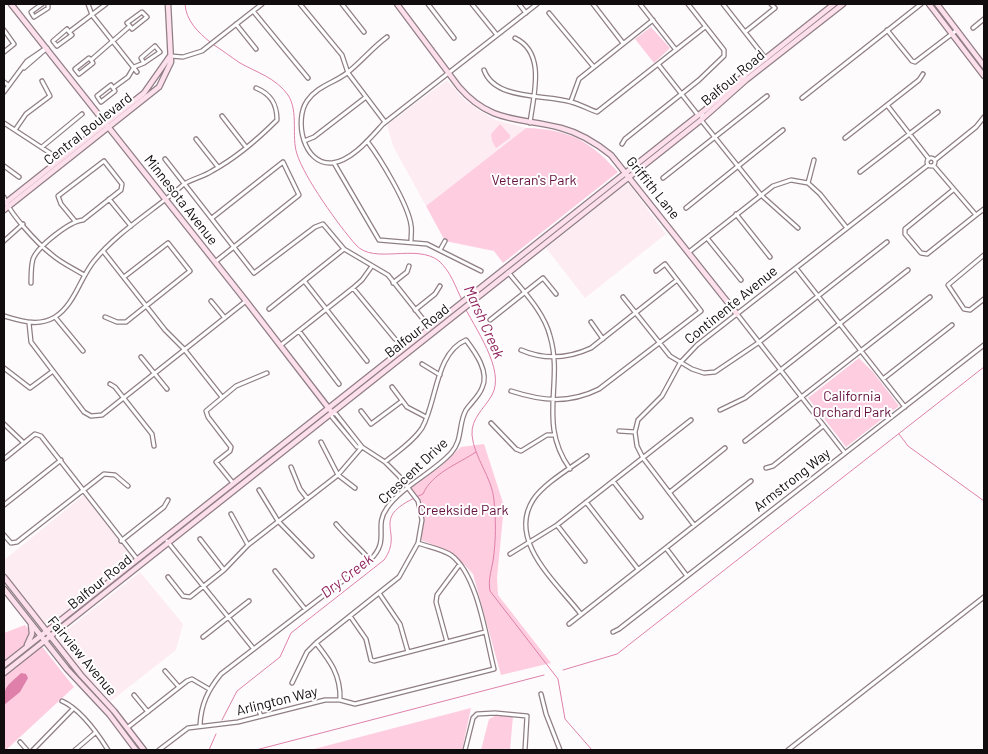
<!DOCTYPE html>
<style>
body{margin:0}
#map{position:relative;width:988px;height:754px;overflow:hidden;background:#fefbfc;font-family:Barlow,sans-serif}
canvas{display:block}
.frame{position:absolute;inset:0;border:5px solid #110c0e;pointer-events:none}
</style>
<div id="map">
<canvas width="988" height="754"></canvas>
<div class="frame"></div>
</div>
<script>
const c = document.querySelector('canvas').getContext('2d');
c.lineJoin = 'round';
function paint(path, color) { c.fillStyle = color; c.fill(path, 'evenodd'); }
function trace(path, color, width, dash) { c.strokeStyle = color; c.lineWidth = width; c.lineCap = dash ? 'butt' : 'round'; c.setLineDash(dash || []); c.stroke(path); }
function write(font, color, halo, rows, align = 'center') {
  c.font = font + ' Barlow,sans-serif'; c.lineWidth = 4; c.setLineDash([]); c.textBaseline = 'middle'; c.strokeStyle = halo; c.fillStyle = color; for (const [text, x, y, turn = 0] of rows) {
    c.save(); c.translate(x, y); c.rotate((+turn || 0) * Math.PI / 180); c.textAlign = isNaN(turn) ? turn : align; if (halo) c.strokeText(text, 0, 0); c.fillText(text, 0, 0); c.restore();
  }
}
paint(new Path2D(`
 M447 80 465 100 480 111 496 120 526 128 426 206 393 146 387 125Z
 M626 184 630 185 666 234 585 298 546 248Z
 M84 495 131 556V560L50 624H45L4 572V560Z
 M140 572 183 624 176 650 111 701 79 669 57 640 59 636Z`), '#fdedf3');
paint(new Path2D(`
 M651 27 670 48 654 63 635 39Z
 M500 124 510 135V138L496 148 492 141 491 134Z
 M526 128C569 129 590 141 618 172L503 263 494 251 445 241 426 206Z
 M859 358 873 372 899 406 846 447 808 398Z
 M484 444 504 506 497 578 498 595 551 663 501 675 473 574 453 553 421 540C424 515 427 509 410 488L441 466 461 447Z
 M25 625 74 687 6 750H4V633Z
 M471 708 462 750H310Z
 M495 716H513L510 750H481L489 719Z`), '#fecde0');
paint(new Path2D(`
 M21 673 26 674 28 678 20 692 4 705C4 684 7 687 21 673Z`), '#de80a9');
trace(new Path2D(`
 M185 4C186 21 198 32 210 42
 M214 45C222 50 231 57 240 63 256 72 276 78 288 95 299 112 291 136 297 154 304 177 339 226 356 245 374 265 416 243 439 261 451 272 455 286 462 300
 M463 304C474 327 506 370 492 395 484 409 471 418 472 435 474 458 492 477 494 500 496 520 496 541 493 561 491 572 488 580 490 591L558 679 565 719 592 750
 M899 434 908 446 984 501
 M563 670 617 654 984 367
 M222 720 237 691 280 657 291 633 384 560C406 529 365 519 423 494 432 473 458 464 476 452
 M209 750 216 734
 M256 750 544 675`), '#de80a9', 1);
const street = new Path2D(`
 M42 4 31 12 34 17 48 8V4
 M88 4 92 15 137 72
 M300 4 342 55 348 73 385 122
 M342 4 364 32
 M428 4 454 38
 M472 4 497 35
 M519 4 526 13
 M593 4 623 43
 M640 4 676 50
 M723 4 766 59
 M253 11 308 78
 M549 13 593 66
 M236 24 256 49
 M973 28 984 19
 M4 30 14 44 4 52
 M887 30 912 61 915 62 957 30
 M69 32 72 35 57 46 53 41 67 29 69 32 106 4
 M745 32 775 8 771 4
 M387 37C372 48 361 62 347 73 334 83 317 86 307 101 294 120 303 165 332 163 352 161 371 137 383 124L537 4
 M515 38C547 53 533 97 530 123
 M170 56 183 57 202 51 262 4
 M91 60 89 58 75 69 79 74 93 63 91 60 130 26 132 29 147 17 142 12 127 23 130 26
 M658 64 698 115
 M24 68 47 48
 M484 70C495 101 546 94 571 102 580 104 588 109 597 112L705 27
 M4 82 8 85
 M113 88 111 85 97 96 101 102 115 91 113 88 128 77 134 67 144 63 160 52 155 46 141 58 144 63
 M4 92 27 61 46 48
 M802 98 921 4
 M571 101 579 79 653 20
 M887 105 929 159
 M703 112 701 120 761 195 798 228
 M222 116 246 147
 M4 123 50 153
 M15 130 26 114 50 96 42 81
 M845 138 919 80 923 74
 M196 139 218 167
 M304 141 314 137 366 97
 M367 141C380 158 408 204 411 225 412 230 411 236 411 241
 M622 144 625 139 699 80 724 56V50L688 4
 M42 147 82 114
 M927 162a4 4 0 1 1 8 0a4 4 0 1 1-8 0Z
 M165 159 254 273 315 227 323 224 344 249 388 275 430 328
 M935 160 976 127 984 117
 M334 163 379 240 427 244 481 271
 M4 166 19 177
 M934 166 976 215 927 254 921 253 905 234V229L953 190
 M860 172 938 112
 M663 178 767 96
 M808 183 814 160
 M4 197C9 213 37 243 51 254 61 263 73 268 84 275
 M109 199 131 226
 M686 208 783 130
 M736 214 770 257
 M976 215 984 209
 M212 218 283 162 299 195 215 262
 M707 238 741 280
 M4 241 23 224
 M440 250 445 241
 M103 251 165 330 184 349 222 397
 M689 252 773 186 791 180 808 183 820 194 847 228
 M984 255 948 285 964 309 970 310 984 299
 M796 268 905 407
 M508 272C523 291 544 312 550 336 564 383 537 423 570 469
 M305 282 367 361
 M31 283C31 276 31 266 33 259 38 246 70 221 83 220L121 190 122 184 104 161 58 196 61 204 75 221
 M393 283 407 272 409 266
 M353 288 395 339
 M623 297 670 356 692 369 704 373 715 372 758 343 887 242
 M211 301 225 318
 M269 309 344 249
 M415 310 435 294 440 286
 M737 314 845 453
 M4 316C22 321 38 327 55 317 75 304 80 278 94 261 119 230 155 210 184 184 194 178 203 177 212 171 236 158 258 139 277 120 277 104 271 94 256 88
 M55 317 83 351
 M105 317 117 322H126L190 271 168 243 124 277
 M490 320 543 278 556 294
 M591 322 603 339
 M29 323 31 342 84 412 91 416 102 415 246 301
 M299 331 339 384
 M281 345 353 288 362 280 372 266
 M521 350C544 360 567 359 591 348L677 280
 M141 357 167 389
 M422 364 440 375
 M4 368 30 388 53 371
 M883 379 952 325
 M110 384 115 387 152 434 154 446
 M392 387 407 407 426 417
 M511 391C542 401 569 404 599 389L701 311 665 264 656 271
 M720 410 745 398 908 270
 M361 411 371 424 402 401
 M332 413 336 414 362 447
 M491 423 516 449 521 451 547 435H553
 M4 424 24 443
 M619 431 635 432
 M745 441 930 297
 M321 442 338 475 355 488
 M4 459 35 434 41 436 137 559
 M291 467 300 489 307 498
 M766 468 773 466 823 426
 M613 481 641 517
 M233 483 216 462 230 451 231 447 208 417 206 411 236 386 267 373
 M259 490 278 521 312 556
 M670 492 725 448
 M586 502 638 569
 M4 505 61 460
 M231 514 248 545
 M336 524C347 537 359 547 370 560
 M557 525 585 561
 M694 525 643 458 637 446 635 432 638 420 662 396 680 363 697 345 928 165
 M4 535 11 543 17 542 104 474 115 475 128 486
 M200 539 224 570
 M121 541 164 507 168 500
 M167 541 253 648
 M666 548 687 576
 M510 554 557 525 691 420
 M275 571 305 609
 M168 577 183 596 190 597 224 570 248 545 338 475 362 447
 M379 593 400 624 408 652
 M580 613C557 583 507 541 533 500 543 484 572 467 587 456
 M350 616 366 639 371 660 374 661 485 632
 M569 624 751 481
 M613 632 619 629 984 345
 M203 637 249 601
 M447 642 436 602 437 595 460 564
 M316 643C330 661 341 675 340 700
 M165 671 179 687
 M292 683 307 652 316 643 399 577 418 543 422 520 418 501 399 476 385 462 362 447H357L332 417 331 413
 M541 694 546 714 560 750
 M134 695 148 712
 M62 701C80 709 98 734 108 750
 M257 706 261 716
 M200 725C201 704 208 690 221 674L370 560C391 540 373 527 387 508 400 488 434 472 451 453 463 440 458 424 466 410 471 403 479 396 482 388 490 372 475 352 466 340 435 353 437 402 422 428 413 442 397 452 385 462
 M127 728 187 681 192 679 209 689
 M20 742 27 750
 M33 750 73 709
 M75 750 95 733
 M159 750 188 728 238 722 325 700H340L355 704 494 669C486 638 478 575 451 555 442 549 429 547 418 543
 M465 750 473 718 477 714 495 713 527 716 525 750
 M788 750 984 597`);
const secondary = new Path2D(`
 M11 4 246 301 330 410
 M397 4 459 87C491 124 519 117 561 128 580 133 596 143 611 155L737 314
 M929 4 984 76
 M937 4 984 66
 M4 204 144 93 170 56
 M4 210 159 87 171 62 168 4
 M4 577 81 675 114 711 144 750
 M4 589 67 669 109 714 136 750
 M27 645 32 634 31 624
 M4 665 705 110 746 74 834 4
 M4 673 701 120 746 80 843 4`);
trace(street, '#8f7f85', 5.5);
trace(secondary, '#8f7f85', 7);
trace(street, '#fff', 3);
trace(secondary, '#fee0ed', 4.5);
write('14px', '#110c0e', '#fff', [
 ["Balfour Road",733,78,-40],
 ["Central Boulevard",88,129,-38],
 ["Griffith Lane",653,188,51],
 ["Minnesota Avenue",181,200,52],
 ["Continente Avenue",731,305,-39],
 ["Balfour Road",417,331,-38],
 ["Crescent Drive",413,471,-43],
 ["Armstrong Way",792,480,-38],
 ["Balfour Road",100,582,-39],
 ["Fairview Avenue",82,656,50],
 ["Arlington Way",277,701,-14]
]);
write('14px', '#640f3d', '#fff', [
 ["Veteran's Park",534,180],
 ["California",852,396],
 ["Orchard Park",852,412],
 ["Creekside Park",463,510]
]);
write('italic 15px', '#90215c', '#fff', [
 ["Marsh Creek",484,322,66],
 ["Dry Creek",347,576,-38]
]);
</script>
